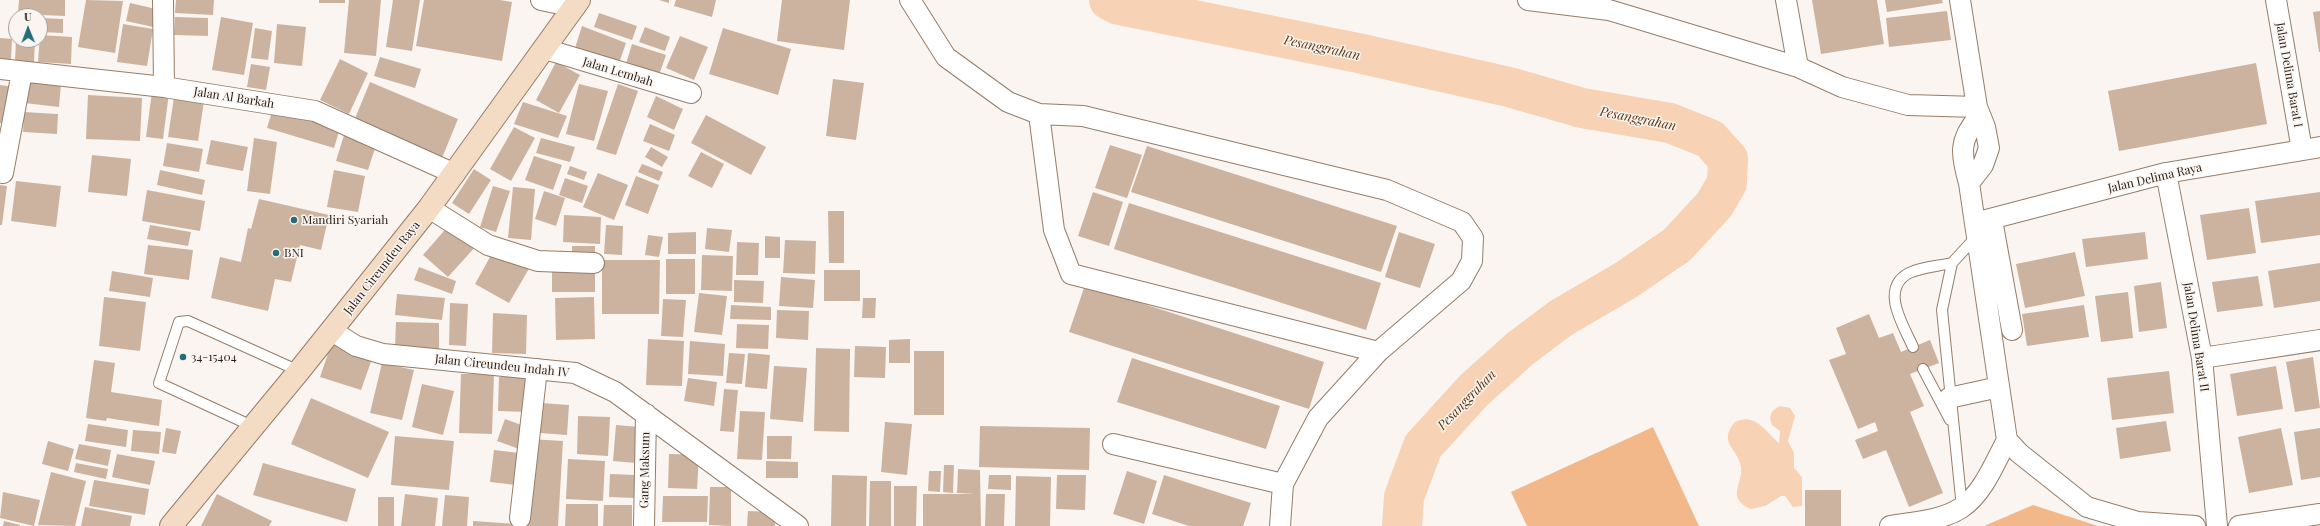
<!DOCTYPE html>
<style>
body{margin:0}
#map{position:relative;width:2320px;height:526px;overflow:hidden;background:#fbf5f1;font-family:"Playfair Display",serif}
canvas{display:block}
.north{position:absolute;left:8px;top:8px;width:40px;height:40px;box-sizing:border-box;background:#fbf5f1;border:1px solid #a79f9a;border-radius:50%;rotate:359deg;font-size:11px;font-weight:700;line-height:16px;text-align:center;color:#281e17}
.north::after{content:'';display:block;margin:auto;width:14px;height:18px;background:#256e79;clip-path:polygon(50% 0,100% 100%,50% 72%,0 100%)}
</style>
<div id="map">
<canvas width="2320" height="526"></canvas>
<div class="north">U</div>
</div>
<script>
const c = document.querySelector('canvas').getContext('2d');
c.lineJoin = 'round';
function paint(path, color) { c.fillStyle = color; c.fill(path, 'evenodd'); }
function trace(path, color, width, dash) { c.strokeStyle = color; c.lineWidth = width; c.lineCap = dash ? 'butt' : 'round'; c.setLineDash(dash || []); c.stroke(path); }
function write(font, color, halo, rows, align = 'center') {
  c.font = font + ' "Playfair Display",serif'; c.lineWidth = 3; c.setLineDash([]); c.textBaseline = 'middle'; c.strokeStyle = halo; c.fillStyle = color; for (const [text, x, y, turn = 0] of rows) {
    c.save(); c.translate(x, y); c.rotate((+turn || 0) * Math.PI / 180); c.textAlign = isNaN(turn) ? turn : align; if (halo) c.strokeText(text, 0, 0); c.fillText(text, 0, 0); c.restore();
  }
}
paint(new Path2D(`
 M1653 427 1699 526H1527L1511 492Z
 M2033 505 2098 526H1984Z`), '#f3b889');
paint(new Path2D(`
 M1780 406 1790 408 1795 416 1788 441 1794 453V468L1802 477V506L1793 507 1785 496H1781L1765 506 1751 509C1725 498 1743 485 1741 467 1738 448 1717 443 1735 422 1755 412 1765 431 1779 443L1780 431 1772 425C1768 416 1771 410 1780 406Z`), '#f7d2b4');
trace(new Path2D(`
 M1109 0 1119 5 1358 53 1509 87 1582 108 1670 123 1710 139 1728 159 1727 183 1714 205 1677 245 1626 280 1561 318 1521 348 1474 390 1423 446 1404 497 1402 526`), '#f7d2b4', 40);
paint(new Path2D(`
 M19 0H65V16L18 14Z
 M86 0 123 1 115 53 78 47Z
 M176 0H214L213 15 175 13Z
 M319 0H345V3H319Z
 M349 0H381L376 56 344 53Z
 M393 0H420L412 51 386 47Z
 M424 0H500L512 2 502 61 416 46Z
 M659 0H669V3Z
 M676 0H716L712 17 674 6Z
 M782 0H850L844 50 777 41Z
 M1812 0H1877L1884 44 1821 54Z
 M1885 0H1942L1943 3 1887 12Z
 M130 3 156 9 153 27 126 21Z
 M1947 11 1951 40 1889 47 1886 18Z
 M2320 11V52H2319L2313 12Z
 M599 13 637 26 632 40 594 27Z
 M175 17 208 18V36L174 35Z
 M221 17 253 23 244 75 212 70Z
 M40 18 63 19V33L40 32Z
 M123 24 153 29 147 66 117 62Z
 M277 24 306 27 302 66 274 63Z
 M582 26 626 43 619 63 575 48Z
 M645 27 670 37 665 51 639 42Z
 M255 28 272 31 268 60 251 58Z
 M723 28 791 49 778 95 709 74Z
 M40 35 72 37 71 64 38 62Z
 M680 36 708 47 694 80 666 68Z
 M0 38 12 39 11 60H0Z
 M16 40H35L34 62 15 61Z
 M632 44 666 55 659 75 626 64Z
 M380 57 421 69 415 88 374 76Z
 M340 59 368 73 349 114 320 100Z
 M556 62 580 75 559 113 536 100Z
 M2256 63 2267 124 2119 151 2108 91Z
 M251 64 270 67 266 90 247 87Z
 M833 79 864 83 856 140 826 136Z
 M27 80 61 84 59 107 24 103Z
 M370 82 458 119 442 158 354 121Z
 M579 84 608 91 594 141 566 134Z
 M618 84 638 91 616 155 596 149Z
 M0 85 14 87 10 124 0 123Z
 M152 92 169 93 163 139 146 137Z
 M88 95 142 98 140 141 86 139Z
 M656 96 683 109 674 130 647 117Z
 M174 97 204 101 198 141 168 137Z
 M523 102 567 116 558 138 514 124Z
 M274 105 341 125 334 148 267 128Z
 M24 112 58 114 57 134 23 132Z
 M706 115 766 147 751 175 691 143Z
 M650 124 675 135 669 151 643 141Z
 M514 127 535 138 511 181 490 169Z
 M344 135 376 145 368 170 336 161Z
 M254 138 277 142 270 194 247 191Z
 M541 138 575 147 570 162 536 153Z
 M211 140 248 147 243 171 206 164Z
 M167 143 203 149 199 172 163 166Z
 M1110 145 1142 155 1127 198 1095 188Z
 M1147 146 1397 226 1381 272 1131 192Z
 M651 147 668 157 662 167 645 157Z
 M701 152 724 164 712 188 688 176Z
 M92 155 131 159 127 196 88 192Z
 M534 156 562 165 553 190 525 180Z
 M642 164 663 172 659 181 638 172Z
 M570 166 587 172 584 180 567 174Z
 M474 169 491 180 469 214 452 203Z
 M160 170 205 180 202 195 157 185Z
 M334 170 365 176 358 212 327 207Z
 M598 173 628 185 614 220 583 207Z
 M636 176 659 185 648 214 625 205Z
 M565 178 588 186 582 203 559 195Z
 M16 181 61 186 56 227 11 221Z
 M0 185 7 186 2 225H0Z
 M493 186 510 191 496 232 480 227Z
 M513 187 535 189 531 240 508 238Z
 M147 190 205 201 200 231 142 221Z
 M544 191 565 198 556 226 535 219Z
 M1093 192 1123 202 1109 246 1078 236Z
 M2320 192V235L2261 243 2255 201Z
 M259 199 329 215 321 250 300 245 291 282 275 279 268 311 211 298 220 257 241 262 248 228 251 229Z
 M1129 203 1381 283 1366 330 1114 249Z
 M2249 208 2256 253 2207 260 2200 215Z
 M828 211H844V263H829Z
 M564 215 601 217 600 244 563 242Z
 M450 224 476 246 448 277 423 255Z
 M150 225 191 232 188 246 147 239Z
 M606 225 623 226 622 255 604 254Z
 M707 228 732 230 729 252 705 249Z
 M696 232V254H668V233Z
 M1399 232 1435 244 1420 288 1385 277Z
 M2145 232 2148 259 2086 267 2082 239Z
 M648 235 663 237 659 257 645 255Z
 M765 236 780 237V258H765Z
 M785 240 816 241 815 274 783 273Z
 M737 242 759 243 758 275H736Z
 M148 245 193 250 189 280 144 274Z
 M572 246H595V260H572Z
 M495 248 530 267 509 303 475 284Z
 M2075 252 2085 296 2025 308 2016 264Z
 M702 255 733 256 732 291 701 290Z
 M666 259H695V294H666Z
 M602 260H660L659 314H602Z
 M2320 263V301L2274 308 2268 271Z
 M552 265H595V292H552Z
 M419 267 456 281 452 294 414 280Z
 M824 270H860V301H824Z
 M112 271 153 278 150 297 109 291Z
 M2258 276 2263 306 2217 312 2212 282Z
 M781 277 815 280 813 308 779 306Z
 M734 280 764 281 763 303 734 302Z
 M2161 282 2167 328 2139 332 2134 286Z
 M1085 285 1324 362 1309 409 1069 332Z
 M2128 292 2133 338 2101 342 2095 296Z
 M699 293 727 296 722 335 694 332Z
 M397 294 445 298 442 320 395 315Z
 M104 297 146 302 140 351 99 346Z
 M594 297 595 339 556 340 555 298Z
 M863 298H876L875 318H862Z
 M663 299 686 300 683 337 661 336Z
 M450 303 468 304 466 346 449 345Z
 M731 305 771 307V320L730 319Z
 M2084 305 2089 337 2027 346 2022 314Z
 M777 310 809 311 808 340 776 338Z
 M493 313 527 315 526 354 492 353Z
 M1869 314 1879 338 1893 333 1901 352 1930 340 1939 363 1910 374 1924 406 1910 412 1943 493 1909 507 1886 450 1863 459 1855 440 1878 431 1875 422 1858 429 1829 360 1846 354 1836 328Z
 M396 322 439 323V349L395 348Z
 M737 324 769 325 768 349 736 348Z
 M648 339 684 341 682 386 646 385Z
 M910 339V363H889V340Z
 M690 341 725 344 723 376 688 374Z
 M332 342 373 356 361 390 320 377Z
 M855 346 886 347 885 378 854 377Z
 M816 348 850 349 849 432 814 431Z
 M914 351H944V415H914Z
 M729 353 745 354 742 384 726 383Z
 M748 353 770 355 767 389 745 387Z
 M2313 357 2320 408 2295 412 2286 362Z
 M1132 358 1280 406 1266 449 1117 402Z
 M94 360 115 363 111 392 162 400 159 426 107 418 106 421 86 418Z
 M382 363 414 370 402 420 370 413Z
 M774 366 807 368 803 422 770 419Z
 M2276 366 2283 409 2237 416 2230 374Z
 M2169 371 2174 413 2112 420 2107 378Z
 M461 374H494L492 434 459 433Z
 M499 377H530V412L498 411Z
 M688 378 717 382 714 406 684 401Z
 M422 384 454 391 443 435 412 427Z
 M724 389 738 390 734 432 720 431Z
 M311 398 389 432 368 478 291 444Z
 M542 403 569 405 567 435 540 433Z
 M740 411 765 412 762 460 737 459Z
 M578 416 610 417 608 456 577 454Z
 M505 419 527 427 519 449 497 441Z
 M2166 421 2171 451 2120 459 2116 428Z
 M885 422 912 424 907 475 881 472Z
 M88 424 128 430 126 447 85 441Z
 M616 425 639 427 636 463 613 461Z
 M980 426 1090 428 1089 470 979 467Z
 M166 428 181 431 176 454 162 452Z
 M2281 428 2293 485 2249 493 2238 437Z
 M2320 428V477L2301 480 2294 432Z
 M133 430 161 432 159 454 131 451Z
 M395 436 454 441 449 490 391 485Z
 M767 436H792L791 459H767Z
 M531 439 563 441 558 526H526Z
 M48 441 74 449 68 471 42 464Z
 M79 444 111 450 108 466 75 459Z
 M494 450 520 453 516 485 490 482Z
 M117 454 155 461 150 485 112 477Z
 M669 454 699 455 697 489 668 488Z
 M568 459 605 461 603 501 566 499Z
 M766 461 798 462V478H766Z
 M76 463 108 469 106 479 74 472Z
 M263 463 356 489 347 522 253 495Z
 M944 465H954L953 493 943 492Z
 M958 469 980 470 981 526H923V494H975L957 493Z
 M929 471H941L940 492 928 491Z
 M1127 471 1157 481 1144 524 1113 514Z
 M51 472 86 481 75 526 38 525Z
 M610 474 636 475 635 498 609 497Z
 M832 475 867 476 866 526H831Z
 M989 475H1011V490L988 489Z
 M1057 475H1086L1085 510 1056 509Z
 M1164 475 1251 503 1243 526H1189L1152 514Z
 M1016 476 1051 477 1050 526H1015Z
 M94 480 149 489 145 515 89 506Z
 M870 481H891V526H869Z
 M894 486H917L916 526H894Z
 M710 487H731V526L709 525Z
 M1805 490H1841V526H1805Z
 M3 492 40 500 34 526 0 518Z
 M217 494 272 521 269 526H201Z
 M405 494 438 498 435 526H401Z
 M986 494H1005L1004 526H985Z
 M445 495 469 497 467 526H442Z
 M663 496H708L707 522H662Z
 M378 497H394V526H378Z
 M566 504H598V526H565Z
 M604 505H632V526H603Z
 M85 507 132 516 130 526H81Z
 M748 511 775 512V526H747Z
 M4 521 20 525V526H3Z
 M473 521 517 524 516 526H473Z`), '#ccb39f');
const lane = new Path2D(`
 M1913 347C1904 326 1879 289 1909 273 1921 267 1939 266 1952 263
 M1923 369 1950 420
 M252 426 159 383 179 322 188 321 299 371
 M1962 508 1942 310 1952 263 1976 237`);
const street = new Path2D(`
 M163 0 164 87
 M541 0 575 7
 M910 0 946 57 1008 102 1039 114 1083 116 1387 190 1462 222 1473 238 1472 261 1461 281 1378 352 1318 418 1283 484 1280 526
 M1528 0 1609 10 1798 67 1842 87 1908 105 1977 107
 M1786 0 1798 67
 M1960 0 1977 107 1985 127 1989 148 1983 165 1969 183
 M2276 0 2302 150
 M545 49 691 93
 M0 69 164 87 315 111 455 174
 M1039 114 1054 230 1071 274 1378 352
 M1979 117C1958 140 1961 155 1969 183L2007 440 2019 453 2087 507 2138 522 2195 526
 M3 173 22 72
 M2166 173 2202 358 2217 526
 M429 208 488 245 538 261 594 263
 M1992 220 2012 330
 M1975 223 2166 173 2320 147
 M332 331 356 346 383 354 575 373 615 392 798 526
 M2202 358 2320 340
 M1949 398 1999 387
 M1113 444 1283 484
 M520 518 537 369
 M644 526 646 414
 M1890 526C1913 522 1941 521 1961 508 1983 494 1995 462 2007 440
 M2239 526 2320 514`);
const secondary = new Path2D(`
 M171 526 299 371 429 208 579 0`);
trace(lane, '#957d6a', 12);
trace(street, '#957d6a', 22);
trace(secondary, '#957d6a', 24);
trace(lane, '#fff', 10);
trace(street, '#fff', 20);
trace(secondary, '#f4dbc3', 22);
for (const [x, y, r, color] of [
 [294,220,4,"#256e79"],
 [276,253,4,"#256e79"],
 [183,357,4,"#256e79"]
]) { const dot = new Path2D(); dot.arc(x, y, r, 0, 2 * Math.PI); c.fillStyle = color; c.fill(dot); trace(dot, '#fbf5f1', 1.5); }
write('12px', '#281e17', '#fbf5f1', [
 ["Jalan Lembah",618,72,17],
 ["Jalan Delima Barat I",2289,75,80],
 ["Jalan Al Barkah",234,98,9],
 ["Jalan Delima Raya",2155,178,-13],
 ["Jalan Cireundeu Raya",382,268,-52],
 ["Jalan Delima Barat II",2196,337,81],
 ["Jalan Cireundeu Indah IV",502,366,6],
 ["Gang Maksum",645,470,-89]
]);
write('12px', '#281e17', '#fbf5f1', [
 ["Mandiri Syariah",302,220],
 ["BNI",284,253],
 ["34-15404",191,357]
], 'left');
write('italic 13px', '#5c350f', '#fbf5f1', [
 ["Pesanggrahan",1322,48,12],
 ["Pesanggrahan",1638,119,11],
 ["Pesanggrahan",1467,400,-46]
]);
</script>
